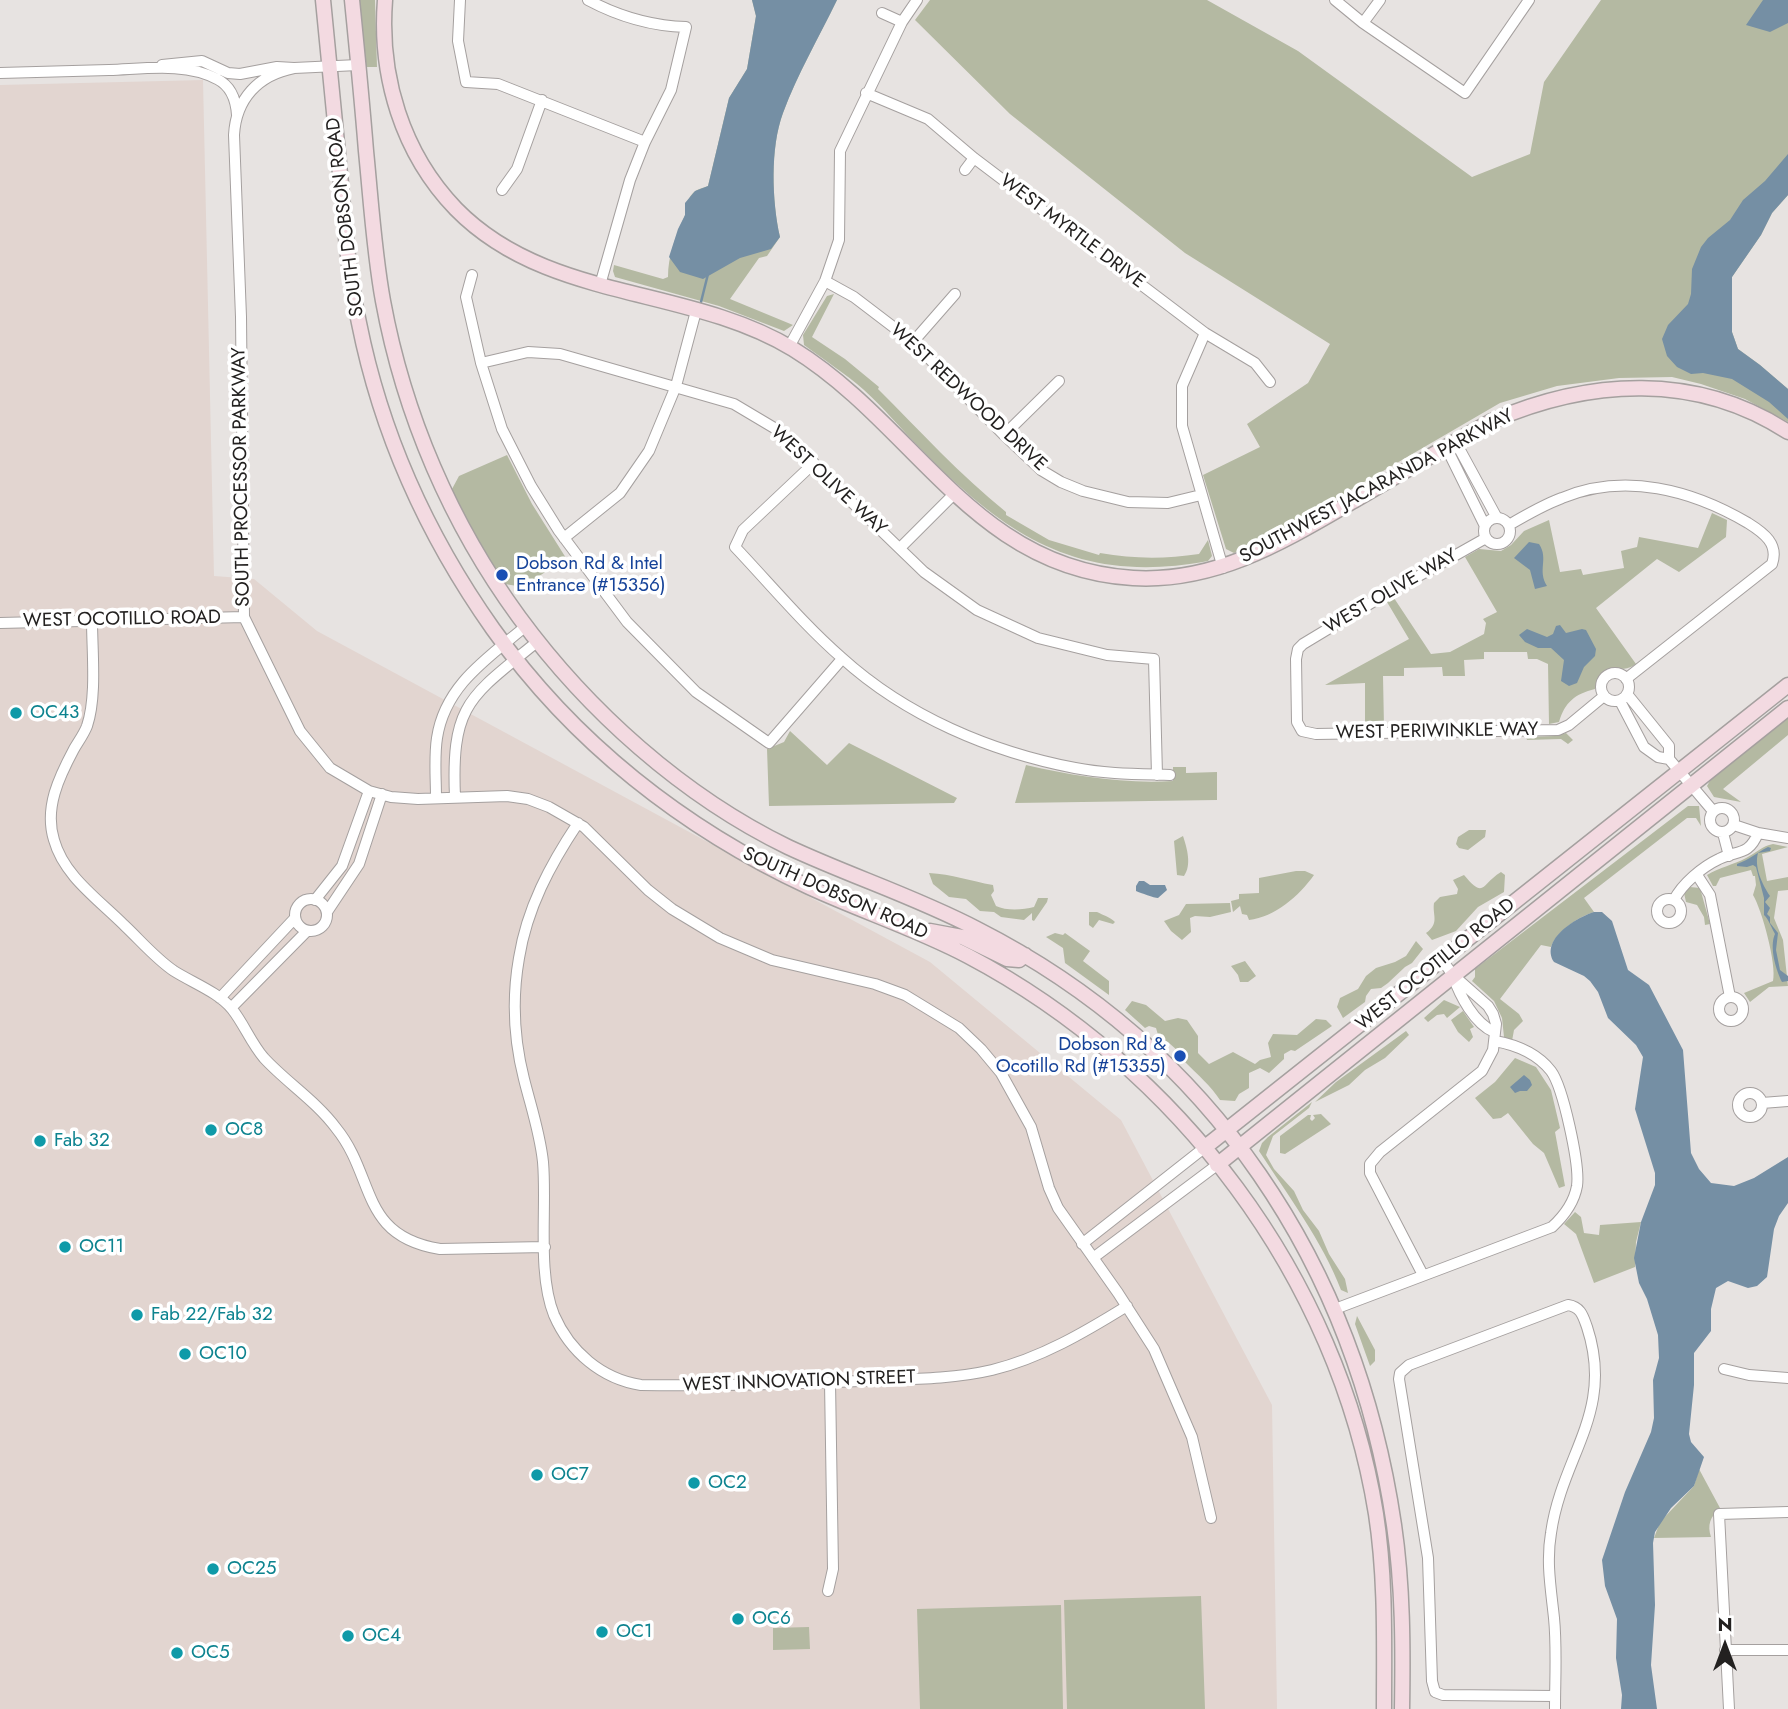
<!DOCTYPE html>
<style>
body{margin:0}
#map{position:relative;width:1788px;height:1709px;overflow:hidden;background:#e7e3e1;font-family:Jost,sans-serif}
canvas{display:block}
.north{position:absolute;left:1690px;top:1611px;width:70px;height:70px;-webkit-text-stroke:5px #fff;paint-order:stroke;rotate:0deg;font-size:19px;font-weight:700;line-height:28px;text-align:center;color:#232120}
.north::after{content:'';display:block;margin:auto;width:24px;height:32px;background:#232120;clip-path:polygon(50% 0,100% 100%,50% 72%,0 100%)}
</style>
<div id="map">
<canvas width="1788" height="1709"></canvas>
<div class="north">N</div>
</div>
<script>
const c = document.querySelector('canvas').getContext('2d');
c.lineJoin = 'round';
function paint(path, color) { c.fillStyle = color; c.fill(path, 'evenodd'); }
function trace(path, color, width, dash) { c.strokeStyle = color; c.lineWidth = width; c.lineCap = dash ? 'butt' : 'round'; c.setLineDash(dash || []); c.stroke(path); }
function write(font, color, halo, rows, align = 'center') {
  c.font = font + ' Jost,sans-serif'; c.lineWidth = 7; c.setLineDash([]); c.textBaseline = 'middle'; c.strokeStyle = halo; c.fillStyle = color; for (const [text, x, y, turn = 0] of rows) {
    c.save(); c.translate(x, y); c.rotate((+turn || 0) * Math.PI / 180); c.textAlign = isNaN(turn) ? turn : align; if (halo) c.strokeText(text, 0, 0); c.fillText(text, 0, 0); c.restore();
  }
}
paint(new Path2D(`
 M203 80 214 576 254 579 317 631 930 962 1121 1120 1272 1405 1277 1709H0V85Z`), '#e2d5d0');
paint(new Path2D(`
 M359 0H375L377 67H365Z
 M752 0H837C819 37 797 75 783 113 770 148 772 201 780 237L767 256 759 258 730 299 793 325 784 331 719 306 615 277 613 271 614 265 663 279 668 277C668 256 675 238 684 218 688 209 685 201 693 193 697 189 703 188 708 186L729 98 747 69 756 16Z
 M930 0H1207L1298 51 1472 177 1530 154 1544 82 1601 0H1788V195L1772 213 1761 235 1732 277V332L1738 349 1760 365 1788 389V422L1745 399 1701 384 1672 377 1619 378 1557 386 1500 403 1266 539 1234 553 1226 549 1203 475 1260 447 1247 424 1308 383 1330 344 1185 253 1010 114 915 20Z
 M834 294 812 337 845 359 879 387 878 389C920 431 960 475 1006 512V515L1049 540 1099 555 1100 553C1134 559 1165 559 1199 554L1208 540 1212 556 1208 561C1079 585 1007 537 920 448 901 429 884 408 864 390 846 374 824 360 804 345L803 335 827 296Z
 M507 455 532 504 566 558 523 587 505 584 471 531 452 489 459 476Z
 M1712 513 1727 520 1726 537 1679 572 1657 559 1596 608 1636 664C1621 676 1600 659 1595 689 1575 694 1565 702 1559 722L1549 724 1548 664 1537 659H1528L1527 652H1484V659L1464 660 1465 676H1443L1442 667 1404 668V676H1383L1384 727H1365V683L1325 685 1409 639 1387 602 1394 598 1431 654 1450 652 1484 634 1486 623 1483 619 1497 612 1465 557 1479 549 1501 551 1511 545 1524 531 1549 520 1560 572 1581 569 1583 575 1624 568 1621 551 1637 547 1639 537 1698 548Z
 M1788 716V735L1723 789 1741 802 1714 797 1707 786 1712 777Z
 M790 731 827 765 849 743 957 798 954 803 769 806 767 749 784 742Z
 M1566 733 1573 740 1568 744 1561 739 1527 740 1526 737 1554 736Z
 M1026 765C1074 776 1123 784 1173 781V767H1186V773L1217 772V800L1015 803Z
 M1688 806H1699L1701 826 1696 818H1687L1584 898 1594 912C1578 917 1557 931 1551 947L1541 945 1500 999 1519 1014 1523 1021 1514 1030 1512 1041 1504 1037 1502 1018 1494 1001 1472 981 1475 977V969Z
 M1469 830H1486L1485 837 1468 850 1459 848 1456 844 1458 837Z
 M1183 836C1187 848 1192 865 1184 876L1177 875 1174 841Z
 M1773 844 1788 847 1762 854 1767 881 1788 877V890L1778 891 1774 918 1783 940 1788 986 1769 987 1750 1002 1744 993 1773 981C1777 965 1762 910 1753 895L1756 885 1755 876H1753L1751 870 1720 878 1716 886H1713L1707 875C1720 867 1733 865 1746 858 1756 853 1762 846 1773 844Z
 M1296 871H1305L1314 875C1299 896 1275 917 1249 920L1247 915 1242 914 1240 906 1233 912 1231 901 1239 899V894L1259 893V878Z
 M1501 872 1505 875 1504 892 1478 907 1456 931 1432 940 1426 933C1440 923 1432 915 1434 903L1440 897 1457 894 1458 889 1453 880 1464 875C1485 900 1481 884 1501 872Z
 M929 873C952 874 970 881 993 885L994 891 991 895 996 906C1006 911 1023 910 1034 907L1038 898H1048L1047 902 1034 921 1032 920V913L1024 920 1001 917 994 912 980 911 966 899 949 897 933 884Z
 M1690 887 1700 888 1710 924 1705 925 1704 917 1697 905 1686 902 1684 893Z
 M1230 903 1231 912 1210 917 1195 916 1190 918 1191 932 1182 940 1171 931 1164 921 1179 915 1186 904Z
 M1097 912C1103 915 1110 917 1115 922L1113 924 1099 920 1093 928 1089 925V912Z
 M1055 933 1063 935 1065 933 1090 951 1083 961 1109 981V995L1065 963 1063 948 1046 937Z
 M1416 941 1423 949 1412 963 1405 967 1388 983 1381 988 1371 989 1366 996 1365 1002 1343 1018 1337 1007 1340 998 1358 989 1366 976 1376 968 1395 962 1406 956Z
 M1245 961 1256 976 1248 982H1240L1238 975 1231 966Z
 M1444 1000 1460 1007 1447 1018 1444 1014 1437 1015 1428 1022 1424 1018Z
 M1132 1001 1146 1005 1165 1021 1178 1018 1187 1020 1198 1036V1053L1209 1064 1233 1052 1255 1064 1260 1060 1271 1057 1268 1043 1273 1034 1297 1035 1316 1019 1326 1020 1332 1026 1295 1051 1291 1050 1284 1054V1059L1269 1073 1260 1068 1249 1073V1088L1239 1094 1235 1101 1220 1100C1211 1086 1198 1075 1185 1062L1187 1059 1169 1043 1159 1038 1156 1028 1149 1026 1145 1028 1125 1010Z
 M1463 1011 1474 1027 1470 1029 1473 1037 1469 1042 1458 1032 1451 1020Z
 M1406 1031 1409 1035 1385 1058 1365 1070 1349 1085 1315 1102 1336 1082Z
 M1515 1058 1536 1067 1551 1090 1560 1128 1555 1132 1565 1186 1559 1188 1544 1153 1533 1144 1508 1113 1501 1118 1493 1119 1475 1098 1495 1082Z
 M1312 1102 1309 1108 1273 1136 1266 1155 1274 1169 1294 1191 1303 1210 1319 1231 1329 1254 1345 1279 1348 1293 1341 1290C1323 1242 1287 1194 1259 1151L1262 1143 1268 1137Z
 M1321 1114 1331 1124 1285 1154 1280 1153V1136L1308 1115H1311L1310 1119 1312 1121 1315 1118 1313 1115Z
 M1575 1212 1581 1217 1584 1233 1599 1235 1600 1225 1641 1222 1636 1242 1635 1267 1594 1283 1576 1234 1564 1224Z
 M1357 1316 1375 1350V1361L1370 1366 1355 1324Z
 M1699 1469 1720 1508C1710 1517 1707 1525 1711 1537L1654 1538 1660 1522 1694 1486Z
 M1201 1596 1205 1709H1067L1064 1600Z
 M1061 1605 1063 1709H920L917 1609Z
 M809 1627 810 1649 773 1650V1628Z`), '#b4b9a2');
paint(new Path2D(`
 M752 0H837C819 37 797 75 783 113 770 148 772 201 780 237L771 249 740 258 703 279 680 272 669 257 678 229 685 215V203L695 191 708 186 729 98 747 69 756 16Z
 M1763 0H1788V23L1770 32 1746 25Z
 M1788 154V195L1772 213 1761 235 1732 277V332L1738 349 1760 365 1788 389V419L1769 402 1732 379 1703 373 1691 374 1677 367 1667 356 1662 339 1668 325 1688 304 1691 294 1692 269 1701 247 1708 238 1730 220 1743 200 1765 181Z
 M1529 542 1539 544C1549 559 1537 570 1547 586L1535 589 1530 570 1514 558Z
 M1560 625 1566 633 1582 629 1586 630 1596 649 1595 656 1584 667 1577 683 1569 686 1561 681 1564 660 1551 648H1538L1525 642 1519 635 1527 629 1547 637 1553 634 1556 626Z
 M1768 847 1771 848 1770 851 1758 853C1754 867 1762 884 1770 896L1765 902 1770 908 1767 914 1770 917V923L1778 933 1776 950 1780 970 1788 976V981L1782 982C1776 970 1769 947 1775 934 1772 929 1768 918 1764 915V898L1756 867 1753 865 1747 867 1737 866V864C1749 860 1756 853 1768 847Z
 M1139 881H1144L1150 885H1165L1167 890 1158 898C1154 898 1141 893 1136 891V886Z
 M1594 912H1602L1612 921 1628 970 1649 985 1683 1050 1691 1153 1699 1169 1711 1183 1734 1186 1754 1178 1788 1157V1203L1779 1216 1774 1229 1767 1277 1757 1286 1748 1288 1728 1281 1716 1288 1711 1309V1331L1694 1353V1385L1689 1434 1691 1442 1704 1457 1694 1486 1671 1508 1655 1532 1653 1543 1655 1605 1651 1665 1657 1709H1621L1622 1695 1616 1658 1617 1619 1605 1586 1602 1560 1625 1492 1651 1432 1654 1418 1653 1380 1659 1358 1658 1335 1647 1299 1639 1283 1634 1258 1641 1222 1655 1185V1173L1635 1109 1643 1057 1636 1045 1608 1018 1598 992 1590 981 1584 976 1554 962C1540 940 1575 918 1594 912Z
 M1524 1075 1530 1080 1532 1085 1527 1091H1520L1515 1093 1510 1087Z`), '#758fa4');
trace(new Path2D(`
 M701 302 708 274`), '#758fa4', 2.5);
const street = new Path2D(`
 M460 0 458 41 466 82 498 84 645 142
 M588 0C618 16 651 26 686 27L671 90 645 142 630 180 600 285
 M1335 0 1363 23 1465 93 1529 0
 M882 13 902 22
 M1363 23 1380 0
 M162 65 202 61 228 73 240 74 277 67 294 68 358 65
 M294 68C258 75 236 99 234 135L241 317 244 617 300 731 330 768 369 791 391 797 418 799 507 796 528 799 549 807 584 827 648 890 672 909 720 938 772 960 875 984 905 995 959 1028 981 1049 1001 1073 1031 1127 1049 1188 1058 1208 1118 1293 1154 1349 1192 1437 1211 1518
 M0 73C36 72 73 71 109 70 143 69 186 62 217 79 231 86 236 99 237 115
 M866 93 928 119 974 158 1205 333 1255 363 1270 382
 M965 170 974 158
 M502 190 517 169 542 100
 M472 275 466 297 481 363 502 429 531 486 559 531 627 622 696 692 769 743 842 659
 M825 281 854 297 913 342 1004 435 1041 470 1061 482 1083 491 1128 502 1168 503 1201 495
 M1205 333 1182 386V426L1223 568
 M913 342 955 294
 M789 347 825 281 839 240 840 151 902 22 917 0
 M481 363 528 352 560 354 734 404 776 429 924 572 977 610 1038 638 1107 655 1154 659 1157 775
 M1004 435 1059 381
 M1452 443 1450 455 1485 526
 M1452 443 1460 450 1497 518
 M814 463 743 530 735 547C770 584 804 625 842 658 906 716 991 752 1075 768 1105 774 1139 774 1170 775
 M1484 531a13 13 0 1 1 26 0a13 13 0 1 1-26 0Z
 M1509 525C1526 515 1543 505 1562 498 1625 472 1692 490 1748 523 1764 533 1779 544 1772 564L1626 679
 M564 538 620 493 649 451 676 386 696 311
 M1486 538 1376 600 1303 644 1298 649 1296 659 1297 722 1302 731 1316 734 1558 730 1569 725 1604 696
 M900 548 954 494
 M92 620C92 652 97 696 87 726 84 734 78 742 74 749 59 777 44 808 54 840 64 876 98 899 124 925 140 940 156 959 174 971 193 983 218 992 232 1009 244 1024 251 1043 264 1058 286 1082 316 1101 336 1128 376 1177 359 1236 440 1249L545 1247
 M0 623 244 617
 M1601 687a14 14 0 1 1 28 0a14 14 0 1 1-28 0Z
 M1627 694 1669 746V759
 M1620 701 1644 747 1658 757 1669 759 1713 811
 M455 797C451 703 470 697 538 641
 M436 798C436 778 434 757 437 738 445 685 488 658 526 626
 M1710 820a12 12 0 1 1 24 0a12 12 0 1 1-24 0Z
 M578 823C550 865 527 908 519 958 512 998 514 1040 524 1079 531 1107 540 1133 543 1162 547 1208 537 1273 554 1315 570 1352 602 1379 641 1385 714 1386 787 1384 860 1381 904 1379 949 1380 992 1370 1041 1358 1085 1332 1127 1306
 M1734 825 1758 833 1788 838
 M1723 833 1729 856
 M1697 875 1710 895 1730 997
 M295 915a16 16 0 1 1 32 0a16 16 0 1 1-32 0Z
 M1657 911a12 12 0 1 1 24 0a12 12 0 1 1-24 0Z
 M315 900 342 866 369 791
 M1674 900C1682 884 1702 867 1719 859 1737 850 1749 856 1758 833
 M327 912 359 864 382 794
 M1453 976C1460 996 1474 1023 1494 1032
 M1719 1009a12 12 0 1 1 24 0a12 12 0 1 1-24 0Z
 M220 998 295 918
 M231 1008 307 931
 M1738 1105a12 12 0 1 1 24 0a12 12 0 1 1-24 0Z
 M1762 1103 1788 1101
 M1082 1244 1204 1148
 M1093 1258 1217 1165
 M1423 1275 1370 1173V1164L1380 1152 1482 1071 1493 1050 1496 1024 1493 1014 1488 1006 1453 975 1442 960
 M1335 1309 1552 1227C1565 1215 1574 1203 1577 1186 1580 1165 1563 1087 1551 1071 1537 1053 1517 1045 1495 1041
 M1724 1369 1749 1375 1788 1378
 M828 1591 833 1569 830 1382
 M1725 1650H1788
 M1555 1696 1443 1695 1435 1692 1432 1681 1428 1558 1399 1379 1400 1373 1409 1365 1568 1305C1581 1307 1583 1316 1587 1327 1615 1412 1562 1455 1551 1533 1546 1562 1551 1589 1554 1618 1557 1648 1555 1679 1555 1709
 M1729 1709 1719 1514 1788 1512`);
const secondary = new Path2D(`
 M323 0C329 61 335 122 341 184 345 230 349 277 359 323 381 433 428 537 493 629 573 742 684 829 809 887 861 911 917 929 968 956 1178 1067 1338 1277 1376 1514 1386 1579 1384 1644 1384 1709
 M352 0C357 50 362 101 366 151 371 201 374 252 383 301 404 415 451 524 519 617 588 711 683 796 788 847 850 876 916 897 977 929 1213 1049 1356 1266 1394 1525 1403 1586 1403 1648 1402 1709
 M385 0C379 76 402 153 456 209 547 302 687 285 793 349 915 424 974 569 1133 578 1218 583 1286 540 1357 499 1402 473 1447 446 1492 421 1589 379 1696 372 1788 432
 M930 931 962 937 1007 959 1019 960 1025 955
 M1204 1148 1788 685
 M1217 1165 1788 708`);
trace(street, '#a5a09f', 12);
trace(secondary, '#a5a09f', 17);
trace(street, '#fff', 10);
trace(secondary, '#f3dae1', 14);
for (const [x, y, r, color] of [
 [502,575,7,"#1a4fb4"],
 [16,713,7,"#0f9aa8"],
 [1180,1056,7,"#1a4fb4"],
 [211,1130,7,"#0f9aa8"],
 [40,1141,7,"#0f9aa8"],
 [65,1247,7,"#0f9aa8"],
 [137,1315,7,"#0f9aa8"],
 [185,1354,7,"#0f9aa8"],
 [537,1475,7,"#0f9aa8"],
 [694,1483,7,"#0f9aa8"],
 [213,1569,7,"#0f9aa8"],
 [738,1619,7,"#0f9aa8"],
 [602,1632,7,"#0f9aa8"],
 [348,1636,7,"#0f9aa8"],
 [177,1653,7,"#0f9aa8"]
]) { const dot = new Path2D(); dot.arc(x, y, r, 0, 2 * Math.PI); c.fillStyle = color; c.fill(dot); trace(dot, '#fff', 2.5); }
write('19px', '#232120', '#fff', [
 ["SOUTH DOBSON ROAD",346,217,-97],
 ["WEST MYRTLE DRIVE",1072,232,37],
 ["WEST REDWOOD DRIVE",968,398,43],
 ["SOUTH PROCESSOR PARKWAY",242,477,-91],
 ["WEST OLIVE WAY",828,481,43],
 ["SOUTHWEST JACARANDA PARKWAY",1377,487,-28],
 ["WEST OLIVE WAY",1391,592,-30],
 ["WEST OCOTILLO ROAD",122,620,-1],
 ["WEST PERIWINKLE WAY",1437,732,-1],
 ["SOUTH DOBSON ROAD",835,894,24],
 ["WEST OCOTILLO ROAD",1436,965,-39],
 ["WEST INNOVATION STREET",799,1382,-2]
]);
write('19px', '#164399', '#fff', [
 ["Dobson Rd & Intel",516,564],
 ["Entrance (#15356)",516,586],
 ["Dobson Rd &",1166,1045,"right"],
 ["Ocotillo Rd (#15355)",1166,1067,"right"]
], 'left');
write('19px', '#0d838f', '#fff', [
 ["OC43",30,713],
 ["OC8",225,1130],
 ["Fab 32",54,1141],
 ["OC11",79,1247],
 ["Fab 22/Fab 32",151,1315],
 ["OC10",199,1354],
 ["OC7",551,1475],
 ["OC2",708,1483],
 ["OC25",227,1569],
 ["OC6",752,1619],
 ["OC1",616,1632],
 ["OC4",362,1636],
 ["OC5",191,1653]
], 'left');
</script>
